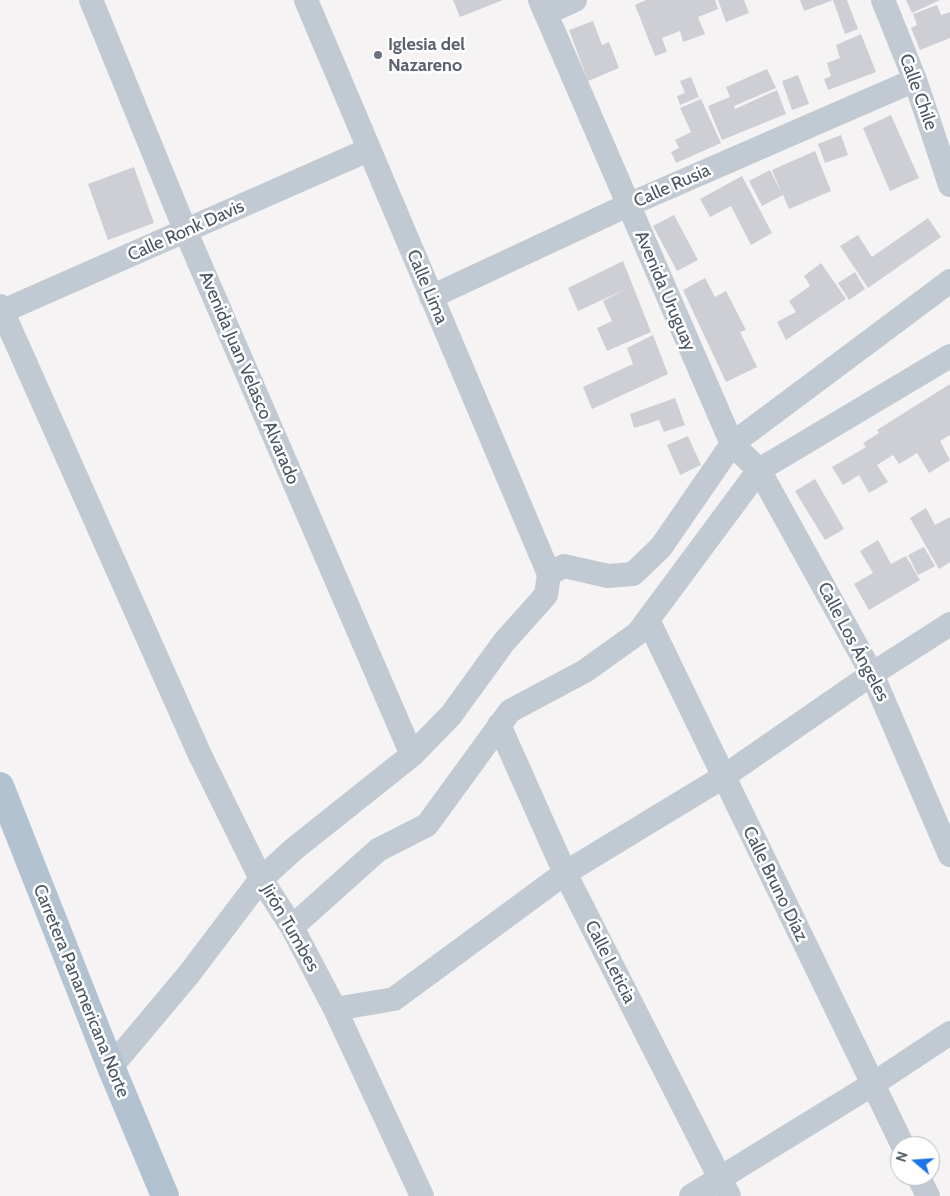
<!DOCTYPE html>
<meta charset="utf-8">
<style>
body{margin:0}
#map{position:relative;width:950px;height:1196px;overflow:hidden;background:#f5f3f3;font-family:Cabin,sans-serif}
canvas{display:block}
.north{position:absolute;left:890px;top:1136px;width:50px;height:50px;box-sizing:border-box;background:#fff;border:1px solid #b7bbc0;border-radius:50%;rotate:288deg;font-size:14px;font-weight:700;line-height:20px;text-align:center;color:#4a5661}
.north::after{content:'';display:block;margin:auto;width:18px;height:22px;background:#1a73e8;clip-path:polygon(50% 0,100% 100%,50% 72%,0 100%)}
</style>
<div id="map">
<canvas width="950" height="1196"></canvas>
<div class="north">N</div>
</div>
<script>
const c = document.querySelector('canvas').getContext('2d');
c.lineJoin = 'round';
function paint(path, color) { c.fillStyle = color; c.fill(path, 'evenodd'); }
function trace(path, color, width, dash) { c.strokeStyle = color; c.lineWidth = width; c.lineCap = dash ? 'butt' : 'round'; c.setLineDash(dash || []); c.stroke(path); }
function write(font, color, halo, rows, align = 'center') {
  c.font = font + ' Cabin,sans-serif'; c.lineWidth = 5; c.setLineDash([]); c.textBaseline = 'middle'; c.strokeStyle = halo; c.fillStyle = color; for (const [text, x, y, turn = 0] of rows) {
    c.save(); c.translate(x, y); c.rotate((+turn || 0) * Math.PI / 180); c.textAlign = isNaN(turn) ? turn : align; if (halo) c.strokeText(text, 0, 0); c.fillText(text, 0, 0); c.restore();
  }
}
paint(new Path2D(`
 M453 0H503L460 17Z
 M646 0H715L718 9 698 17 705 34 683 42 680 31 662 38 667 52 655 56 635 5Z
 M718 0H744L749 13 726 22Z
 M800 0H847L858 29 845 34 833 0 804 11Z
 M906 0H940L912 13Z
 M937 5 941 15 950 12V38L920 50 911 28 917 25 913 14Z
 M593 21 602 45 609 42 619 68 588 81 569 30Z
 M861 34 876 72 828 90 824 79 831 76 827 63 840 58 836 45Z
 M767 69 776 88 734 106 735 109 777 90 786 114 722 140 708 106 730 97 726 87Z
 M798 75 809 104 792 110 782 81Z
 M691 77 699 97 680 105 677 96 685 93 680 81Z
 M701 99 721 143 676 163 671 152 679 148 675 140 691 132 680 108Z
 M891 115 919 178 890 191 863 128Z
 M841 135 848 155 825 163 818 144Z
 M815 151 831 191 789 209 783 195 762 206 749 181 770 170 782 194 772 170Z
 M134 167 154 223 108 240 88 184Z
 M742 176 772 233 751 245 731 206 710 217 700 199Z
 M674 215 698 260 677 271 653 226Z
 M928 218 941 237 868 288 840 246 858 235 872 257Z
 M623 261 651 332 607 351 597 328 612 321 603 301 626 289 578 311 568 288Z
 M821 263 846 299 786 340 777 322 796 312 789 301 810 286 804 276Z
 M855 272 865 289 849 300 838 283Z
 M705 278 715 297 726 291 746 330 740 332 757 367 726 382 683 290Z
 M653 335 668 374 592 409 583 387 633 364 627 348Z
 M950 384V435L940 441 950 460 929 473 917 453 899 464 893 455 877 465 888 482 869 493 859 475 843 485 832 467 866 447 863 443 879 433 877 430Z
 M675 398 685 425 664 432 659 420 634 428 630 414Z
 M688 436 701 465 680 475 667 445Z
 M815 479 844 529 825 540 795 491Z
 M926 508 935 525 950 517V562L939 569 910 518Z
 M878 540 891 564 906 556 920 580 869 610 854 584 873 573 860 551Z
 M924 547 935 566 918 575 908 555Z`), '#cdcfd5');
trace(new Path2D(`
 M91 0 186 232 412 755
 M306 0 549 574
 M540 0 732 444 759 470 872 674 950 855
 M883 0 915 80 950 185
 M546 13 575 0
 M431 297 628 205 915 80
 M0 306 200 755 261 879 292 927 335 1009 422 1196
 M3 311 368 150
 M648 620 903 1146
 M499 725 565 873 729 1196
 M292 927 378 850 427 825 510 711 585 671 638 633 759 470 950 356
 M335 1009 394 999 565 873 723 777 872 674 950 624
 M111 1067 189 974 261 879 294 849 412 755 451 715 504 642 546 595 549 574 564 566 608 576 633 574 661 547 732 444 950 281
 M918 1176 928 1196
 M691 1196 873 1084 950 1033`), '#c1cad2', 24);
trace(new Path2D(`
 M0 786 111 1067 165 1196`), '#b3c2d1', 28);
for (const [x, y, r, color] of [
 [378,55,5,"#6b7280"]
]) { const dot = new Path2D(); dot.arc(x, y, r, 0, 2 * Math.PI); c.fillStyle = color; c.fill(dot); trace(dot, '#fff', 2); }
write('bold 18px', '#5b616d', '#fff', [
 ["Iglesia del",388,45],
 ["Nazareno",388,66]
], 'left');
write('18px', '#4a5661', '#fff', [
 ["Calle Chile",918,92,70],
 ["Calle Rusia",672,186,-24],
 ["Calle Ronk Davis",186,231,-24],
 ["Calle Lima",427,287,67],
 ["Avenida Uruguay",665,291,67],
 ["Avenida Juan Velasco Alvarado",249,378,67],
 ["Calle Los Ángeles",853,642,62],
 ["Calle Bruno Díaz",775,884,64],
 ["Jirón Tumbes",290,928,60],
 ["Calle Leticia",610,962,63],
 ["Carretera Panamericana Norte",81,991,68]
]);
</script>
